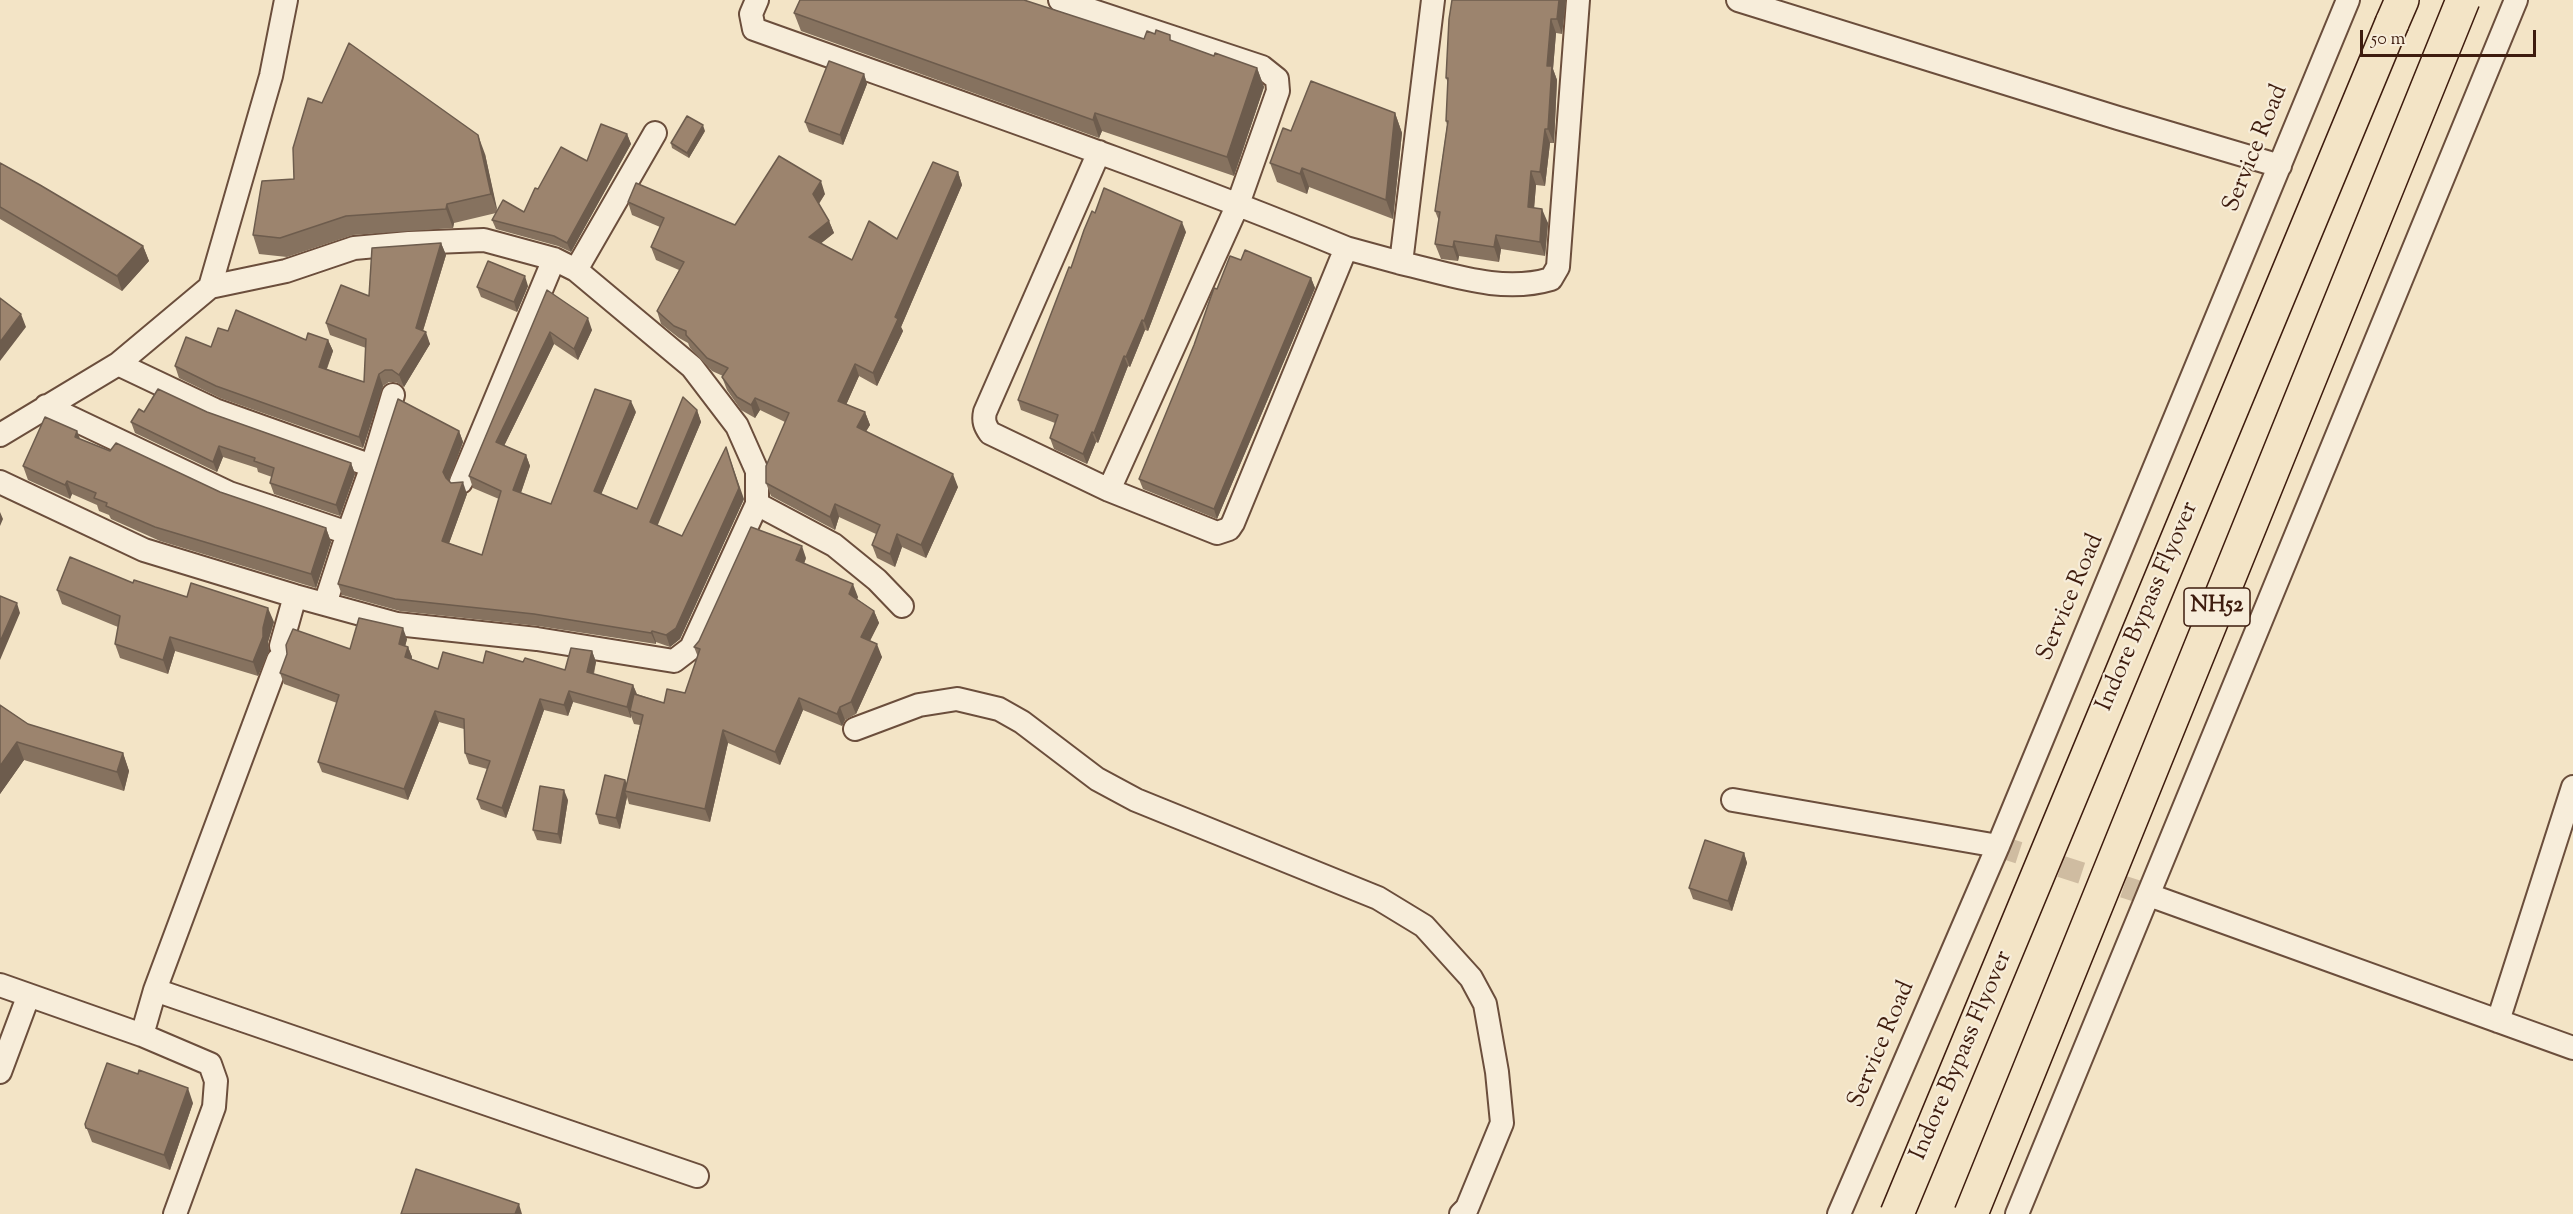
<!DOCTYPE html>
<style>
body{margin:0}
#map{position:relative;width:2573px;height:1214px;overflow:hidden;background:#f3e4c6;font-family:"Sorts Mill Goudy",serif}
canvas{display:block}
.scale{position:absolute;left:2360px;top:30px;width:176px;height:27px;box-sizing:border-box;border:3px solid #3e1c0e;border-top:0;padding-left:8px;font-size:18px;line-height:21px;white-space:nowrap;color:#3e1c0e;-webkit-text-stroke:4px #f7edda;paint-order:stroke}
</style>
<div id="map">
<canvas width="2573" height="1214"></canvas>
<div class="scale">50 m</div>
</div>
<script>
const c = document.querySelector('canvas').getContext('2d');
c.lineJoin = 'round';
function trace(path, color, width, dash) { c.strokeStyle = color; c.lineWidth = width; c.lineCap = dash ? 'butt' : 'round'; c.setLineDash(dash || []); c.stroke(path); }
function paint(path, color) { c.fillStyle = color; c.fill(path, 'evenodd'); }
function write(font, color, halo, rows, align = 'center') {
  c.font = font + ' "Sorts Mill Goudy",serif'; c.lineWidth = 4.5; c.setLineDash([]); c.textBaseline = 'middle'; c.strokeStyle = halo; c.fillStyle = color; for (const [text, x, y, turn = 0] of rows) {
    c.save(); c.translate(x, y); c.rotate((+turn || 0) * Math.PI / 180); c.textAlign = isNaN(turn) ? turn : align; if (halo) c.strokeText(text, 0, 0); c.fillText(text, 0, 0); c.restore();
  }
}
trace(new Path2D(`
 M1998 846 2149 895`), '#cfbca1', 22, [22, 11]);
const minor = new Path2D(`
 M757 0 751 14 754 29C952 100 1152 168 1346 248
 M1060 0 1262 67 1277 79 1278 91 1238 204 1109 490
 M1738 0 2118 118 2280 166
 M1099 152 985 412C983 421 985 426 990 433L1109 490 1217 533 1229 529 1233 523 1346 248 1401 263 1433 0
 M1401 263C1450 274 1501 294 1551 279L1558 267 1578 0
 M576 270 655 133
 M46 406 229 493 348 533 372 466 215 410 118 364
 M0 435 118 364 210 287 271 76 286 0
 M372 466 393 395
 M0 482 144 550 295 596 397 624 537 639 674 661 691 648 757 504V471L737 426 692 367 576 270 554 259 484 240 409 243 354 248 286 271 210 287
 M461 482 554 259
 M757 504 834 545 877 580 902 606
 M325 604 348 533
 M281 646 295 596
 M855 729 919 705 957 699 999 709 1022 722 1097 779 1136 800 1378 898 1424 926 1471 978 1485 1004 1497 1072 1502 1123 1467 1208 1461 1214
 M1733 800 1998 846
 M2149 895 2573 1048
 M0 985 142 1035 210 1064 216 1081 214 1107 175 1214
 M155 990 697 1176
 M2498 1021 2573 787
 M142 1035 155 990 278 660
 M0 1072 28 997
 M1839 1214 1998 846 2348 0
 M2017 1214 2516 0`);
const highway = new Path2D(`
 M2392 23 2402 0`);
trace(minor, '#6b4e3c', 26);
trace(highway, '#3e1c0e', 36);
trace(minor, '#f7edda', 22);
trace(highway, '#f3e4c6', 33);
const highwayBridge = new Path2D(`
 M1897 1214 2392 23
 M1971 1214 2463 0`);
trace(highwayBridge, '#3e1c0e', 36, []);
trace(highwayBridge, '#f3e4c6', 33);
paint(new Path2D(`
 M1566 0 1562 34 1556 33 1553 69 1557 80 1554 143H1550L1545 186 1536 185 1534 208 1548 223 1545 256 1501 249 1499 262 1459 256 1458 261 1441 259 1435 244 1439 221 1435 211 1447 125 1446 121 1448 83 1446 78Z
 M794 13 1173 41 1214 56 1257 68 1264 87 1234 176 1102 131 1099 138 801 31Z
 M864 74 867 84 843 145 809 132 805 122Z
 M1395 113 1402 133 1393 219 1309 187 1307 194 1277 182 1270 163 1291 131Z
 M705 131 689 158 672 148 671 143Z
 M627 134 631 144 571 252 558 246 496 229 492 220 496 213 454 223 453 228 353 235 287 257 259 254 253 235 294 179 485 154 497 211 524 212 538 189 587 161Z
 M0 163 143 246 149 261 122 291 0 219Z
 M958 172 962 185 901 327 903 331 877 386 859 376 846 405 865 412 870 425 866 431 958 487 926 558 902 547 895 567 877 558 872 545 876 534 839 517 835 530 771 496 766 483 785 422 760 410 755 418 741 410 727 390 722 377 723 376 712 371 690 348 688 343 679 338 661 324 657 311 679 270 656 260 651 247 660 227 632 215 628 202 735 225 825 194 819 204 829 221 834 233 821 243 852 260 897 239Z
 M1095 213 1186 232 1148 331 1145 330 1130 367 1128 366 1098 443 1096 442 1087 464 1054 449 1050 438 1055 423 1021 410 1018 400 1071 268Z
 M441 243 446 255 423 331 430 344 404 387 396 382H389L383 386 363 448 220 398 179 378 175 366 211 347 228 331 306 340H328L333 351 327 369 364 382 366 348 330 335 326 323 369 296Z
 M1241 260 1311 278 1315 288 1217 519 1143 489 1139 479 1217 289Z
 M528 286 517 312 481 297 477 287Z
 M547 290 592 330 578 360 554 344 504 446 526 455 530 466 521 493 551 504 636 412 601 494 637 509 697 410 701 422 657 525 682 536 744 499 680 639 670 647 656 642V644L538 626 400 611 342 595 338 584 459 431 463 442 449 481 467 494 449 543 482 555 499 499 473 488 469 476Z
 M144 412H207L351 463 355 474 340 516 274 494 270 483 272 477 258 472 257 468 223 457 217 472 135 433 131 422Z
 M77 431 80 439 110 451 220 492 326 528 331 542 316 588 160 541 111 519 109 515 99 511 97 505 72 494 70 499 28 480 23 466Z
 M806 558 804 564 858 597 857 599 874 611 879 623 870 641 882 657 856 714 845 720 842 726 803 710 780 765 728 743 710 822 629 804 627 797 620 829 599 824 596 814 625 780 627 784 640 725 634 724 631 716V718L573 702 568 716 544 710 506 818 481 809 477 799 487 769 469 764 465 753 464 729 439 722 408 800 322 772 318 762 337 703 284 684 280 673 350 649 407 639 405 646 408 647 412 657V660L438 669 483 663 523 662 565 670 592 651 596 662 594 674 633 685 637 694 664 703 685 693 698 657 694 647Z
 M133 583 187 597 274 622 268 642 269 651 258 676 175 651 168 674 120 658 115 644 118 627 62 604 57 590Z
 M0 705 28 724 123 753 129 771 124 791 24 760 0 794Z
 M568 800 561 844 537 840 533 830Z
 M1744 853 1747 863 1732 911 1693 899 1689 888Z
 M193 1103 170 1170 92 1142 85 1124Z`), '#86725f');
paint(new Path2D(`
 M1559 0H1566L1562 34 1557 19Z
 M1551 19 1556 33 1553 69 1557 80 1554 143 1548 129 1547 66Z
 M1257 68 1264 87 1234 176 1227 157Z
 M864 74 867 84 843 145 840 135Z
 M1095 113 1102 131 1099 138 1093 120Z
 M1395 113 1402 133 1393 219 1386 200Z
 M703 125 705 131 689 158 687 153Z
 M1545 129 1550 143 1545 186 1540 172Z
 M627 134 631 144 571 252 567 243Z
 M478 135 485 154 498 213 491 194Z
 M1302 168 1309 187 1307 194 1300 174Z
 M1531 171 1536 185 1533 221 1528 207Z
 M958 172 962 185 901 327 903 331 877 386 873 373 895 317Z
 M821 181 825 194 817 206 813 194Z
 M447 204 454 223 453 228 446 209Z
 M1542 209 1548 223 1545 256 1540 242Z
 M829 221 834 233 814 249 809 237Z
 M1182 222 1186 232 1148 331 1144 321Z
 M1496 235 1501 249 1499 262 1494 247Z
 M1454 241 1459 256 1458 261 1453 247Z
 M441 243 446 255 420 340 416 328Z
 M143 246 149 261 122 291 117 276Z
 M525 276 528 286 517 312 514 302Z
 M1311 278 1315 288 1217 519 1214 509Z
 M21 314 26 327 0 361V342Z
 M588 318 592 330 578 360 574 349Z
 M1142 320 1145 330 1130 367 1126 357Z
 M426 332 430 344 404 387 399 375Z
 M550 332 554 344 500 454 496 442Z
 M328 340 333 351 323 378 319 367Z
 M1124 356 1128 366 1098 443 1094 433Z
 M855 364 859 376 842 414 838 401Z
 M379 374 383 386 363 448 359 437Z
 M755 398 760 410 755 418 751 405Z
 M631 401 636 412 598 502 594 491Z
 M697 410 701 422 654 534 650 522Z
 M865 412 870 425 861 440 857 427Z
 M77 431 82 445 75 437Z
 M459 431 463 442 448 483 443 472Z
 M1092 432 1096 442 1087 464 1083 454Z
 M219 446 223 457 217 472 213 462Z
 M726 447 744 499 680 639 670 647 666 635Z
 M526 455 530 466 518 501 513 490Z
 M351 463 355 474 340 516 336 505Z
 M953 474 958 487 926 558 921 545Z
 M67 481 72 494 70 499 65 485Z
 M463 482 467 494 446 552 442 541Z
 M835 504 839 517 835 530 830 517Z
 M0 512 3 519 0 526Z
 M326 528 331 542 316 588 311 574Z
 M897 534 902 547 895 567 890 554Z
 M802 546 806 558 800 573 796 560Z
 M853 584 858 597 854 607 849 594Z
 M17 603 20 613 0 660V642Z
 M268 608 274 622 268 642 269 651 258 676 253 662Z
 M874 611 879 623 865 650 861 637Z
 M403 628 407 639 403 655 399 644Z
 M652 631 656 642V644L651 633Z
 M170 637 175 651 168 674 163 660Z
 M877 644 882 657 856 714 851 702Z
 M408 647 412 657 409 668 405 657Z
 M592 651 596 662 591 683 587 672Z
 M633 685 637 695 630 711 631 716V718L627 707Z
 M569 691 573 702 568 716 564 705Z
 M799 698 803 710 780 765 775 752Z
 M540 699 544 710 506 818 502 808Z
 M840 707 845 720 842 726 837 714Z
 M435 711 439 722 408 800 404 789Z
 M723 730 728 743 710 822 705 809Z
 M17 742 24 760 0 794V766Z
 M123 753 129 771 124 791 117 772Z
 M625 780 629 790 625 791 627 797 620 829 616 818Z
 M564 790 568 800 561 844 558 834Z
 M1744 853 1747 863 1732 911 1728 901Z
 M188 1088 193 1103 170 1170 164 1155Z
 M519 1204 522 1214H515Z`), '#6d5c4d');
const building = new Path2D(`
 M800 0H1024L1144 39 1147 31 1155 34 1156 30 1170 35V40L1214 56 1215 53 1257 68 1227 157 1095 113 1093 120 794 13Z
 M1452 0H1559L1557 19H1551L1547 66H1552L1548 129H1545L1540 172 1531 171 1528 207 1542 209 1540 242 1496 235 1494 247 1454 241 1453 247 1435 244 1440 212 1435 211 1448 121H1446L1448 78H1446L1449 19Z
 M349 43 478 135 491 194 447 204 446 209 346 216 280 238 253 235 262 181 294 179 293 148 308 98 322 103Z
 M829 61 864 74 840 135 805 122Z
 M1311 81 1395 113 1386 200 1302 168 1300 174 1270 163 1283 128 1291 131Z
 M687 116 703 125 687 153 671 143Z
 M601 124 627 134 567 243 554 236 492 220 503 200 524 212 535 188 538 189 561 147 587 161Z
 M779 156 821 181 813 194 829 221 809 237 852 260 869 221 897 239 933 162 958 172 895 317 898 319 873 373 855 364 838 401 865 412 857 427 953 474 921 545 897 534 890 554 872 545 880 525 835 504 830 517 766 483V466L789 413 755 398 751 405 737 397 722 377 728 368 707 358 686 335V331L674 326 657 311 684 262 651 247 664 218 628 202 636 183 735 225Z
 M0 163 40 185 143 246 117 276 0 207Z
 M1104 188 1182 222 1144 321 1142 320 1126 357 1124 356 1094 433 1092 432 1083 454 1050 438 1058 415 1018 400 1069 267 1071 268 1084 230 1092 211 1095 213Z
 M441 243 416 328 426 332 399 375 392 370H385L379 374 359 437 216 386 175 366 186 337 211 347 218 328 228 331 236 310 306 340 308 333 328 340 319 367 364 382 366 339 326 323 341 285 369 296 372 248Z
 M1245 250 1311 278 1214 509 1139 479 1194 345 1214 288 1217 289 1230 256 1241 260Z
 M488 261 525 276 514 302 477 287Z
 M547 290 588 318 574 349 550 332 496 442 526 455 513 490 551 504 595 389 631 401 594 491 637 509 683 397 697 410 650 522 682 536 726 447 739 488 676 628 666 635 652 631 651 633 534 614 395 599 338 584 398 399 459 431 443 472 446 478 451 483 463 482 442 541 482 555 501 491 469 476Z
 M0 298 21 314 0 342Z
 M158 389 207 412 351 463 336 505 270 483 274 468 254 461 255 458 219 446 213 462 131 422 139 409 144 412Z
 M45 417 77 431 75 437 110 451 116 443 220 492 326 528 311 574 155 527 106 506 107 503 94 498 96 493 67 481 65 485 23 466Z
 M751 527 802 546 796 560 853 584 849 594 874 611 861 637 877 644 851 702 840 707 837 714 799 698 775 752 723 730 705 809 625 791 643 715 630 711 634 694 664 703 667 689 685 693 700 649 694 647 699 641Z
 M70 557 133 583 134 580 187 597 191 583 268 608 263 628V637L253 662 170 637 163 660 115 644 120 616 57 590Z
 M0 596 17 603 0 642Z
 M359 618 403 628 399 644 408 647 405 657 438 669 443 652 483 663 486 651 523 662 525 658 565 670 571 648 592 651 587 672 633 685 627 707 569 691 564 705 540 699 502 808 477 799 490 761 465 753 464 719 435 711 404 789 318 762 339 695 280 673 287 654 286 645 293 629 350 649Z
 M0 705 28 724 123 753 117 772 17 742 0 766Z
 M605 775 625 780 616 818 596 814Z
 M540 786 564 790 558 834 533 830Z
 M1705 840 1744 853 1728 901 1689 888Z
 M107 1063 138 1074 139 1070 188 1088 164 1155 86 1128 85 1124Z
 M416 1169 519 1204 515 1214H401Z`);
paint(building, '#9c846e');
trace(building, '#6d5c4d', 1.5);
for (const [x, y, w] of [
 [2217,607,66]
]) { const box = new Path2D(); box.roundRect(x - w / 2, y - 19, w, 38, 4.5); c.fillStyle = '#f7edda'; c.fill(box); trace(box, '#3e1c0e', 1.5); }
write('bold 22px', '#3e1c0e', null, [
 ["NH52",2217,607]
]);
write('24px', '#3e1c0e', '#f7edda', [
 ["Service Road",2257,149,-68],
 ["Service Road",2072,598,-67],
 ["Indore Bypass Flyover",2149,607,-67],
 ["Service Road",1883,1045,-67],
 ["Indore Bypass Flyover",1963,1056,-67]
]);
</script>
